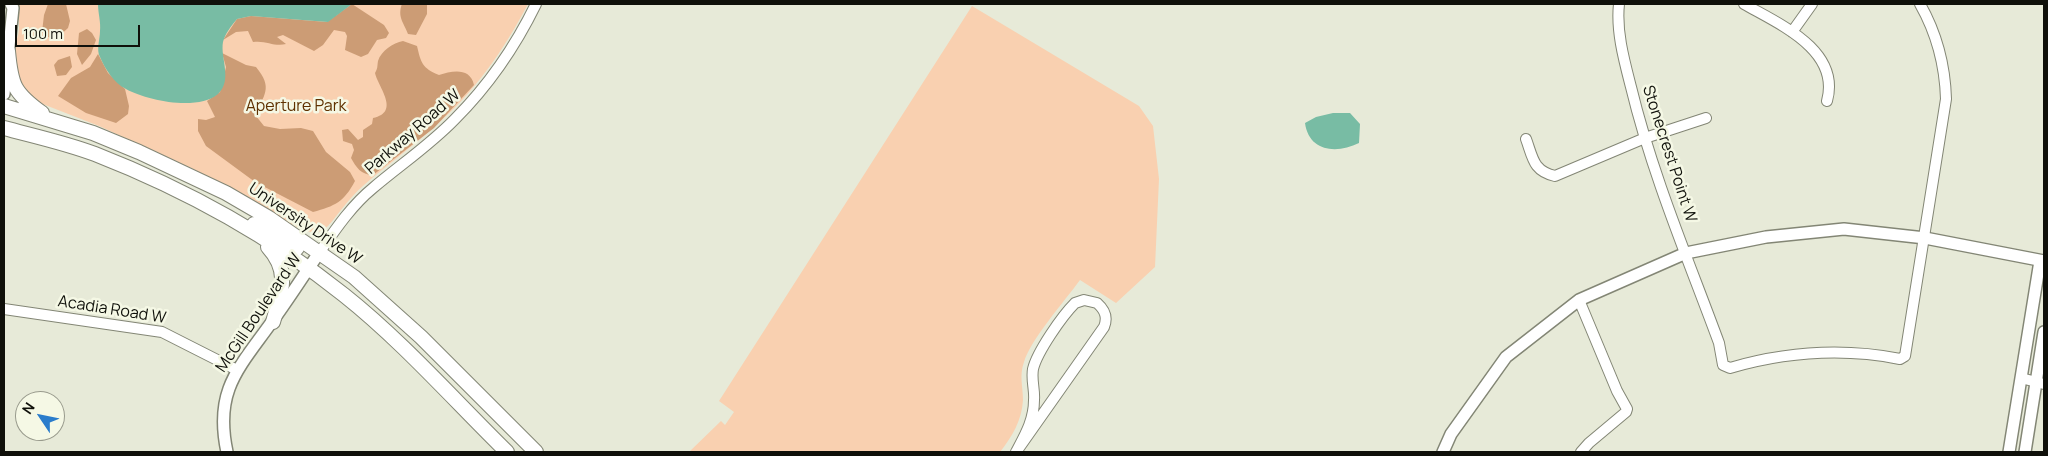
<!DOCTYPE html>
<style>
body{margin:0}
#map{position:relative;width:2048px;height:456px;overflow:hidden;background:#e7ead8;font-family:Manrope,sans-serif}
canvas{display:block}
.frame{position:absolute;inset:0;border:5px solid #0f100a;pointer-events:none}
.north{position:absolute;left:15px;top:391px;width:50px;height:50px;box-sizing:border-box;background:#f5f8e5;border:1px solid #999b8d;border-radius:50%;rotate:304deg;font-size:14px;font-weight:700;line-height:20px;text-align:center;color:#0f100a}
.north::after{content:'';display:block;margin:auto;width:18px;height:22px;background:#2a7ccb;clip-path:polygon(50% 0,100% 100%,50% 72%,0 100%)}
.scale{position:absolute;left:15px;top:25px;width:125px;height:22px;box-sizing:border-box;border:2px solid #0f100a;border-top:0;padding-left:6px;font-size:15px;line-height:18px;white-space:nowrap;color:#0f100a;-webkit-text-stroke:4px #f5f8e5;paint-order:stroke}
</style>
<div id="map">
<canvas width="2048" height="456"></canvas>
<div class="frame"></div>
<div class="north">N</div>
<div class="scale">100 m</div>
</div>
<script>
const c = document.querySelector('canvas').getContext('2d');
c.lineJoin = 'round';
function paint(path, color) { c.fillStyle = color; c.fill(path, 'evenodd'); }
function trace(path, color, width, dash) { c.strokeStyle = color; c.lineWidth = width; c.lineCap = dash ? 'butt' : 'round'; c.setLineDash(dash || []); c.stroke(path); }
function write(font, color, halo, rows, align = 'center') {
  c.font = font + ' Manrope,sans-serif'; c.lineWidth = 5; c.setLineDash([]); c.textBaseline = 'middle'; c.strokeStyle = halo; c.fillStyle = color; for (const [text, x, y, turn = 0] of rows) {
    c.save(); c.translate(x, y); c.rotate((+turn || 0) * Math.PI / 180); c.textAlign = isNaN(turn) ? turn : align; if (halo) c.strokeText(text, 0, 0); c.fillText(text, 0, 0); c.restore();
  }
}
paint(new Path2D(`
 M18 4H528C504 50 474 93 434 127 412 147 387 165 364 185 356 192 348 201 341 210 327 227 323 239 299 228L193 169 99 126 35 101 18 85 14 45C23 30 17 19 18 4Z
 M972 6 1139 106 1153 126 1159 179 1155 267 1116 303 1080 280C1064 302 1031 339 1024 362 1019 376 1023 386 1023 400 1022 420 1012 437 1000 452H689L721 421 725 425 734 412 719 401Z`), '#f9d0b0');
paint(new Path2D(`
 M48 4H66L70 21 68 28 54 41 42 32 44 15Z
 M352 4 384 25 389 33 386 38 377 40 368 54 361 57 345 50 347 36 345 32 334 30 323 45 314 51 283 35 277 37 286 44C274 47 266 40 253 42L248 31 236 32 223 40 237 19 251 16 327 22Z
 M402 4H427V14L416 35 408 34C404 23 397 17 402 4Z
 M87 29 92 33 96 40 91 54 82 65 77 54 79 33Z
 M403 41 417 46C421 63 422 68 439 75 452 71 470 67 474 85L434 128 373 175C361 175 356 167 351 158L354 150 352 144 343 141 342 130 348 129 358 140 363 137V130L372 124 373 118C401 112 378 87 375 73 378 68 377 67 378 61 381 51 393 43 403 41Z
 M222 53 246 65 256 67C274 89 263 94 256 116L264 126 280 129 301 128 313 131 326 152 350 172 355 181C344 202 335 206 313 212L255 182 206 146 198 131V119L206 120 215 117 207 101 220 92 226 67Z
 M98 54 108 73 125 89 129 106 128 114 116 123 86 113 58 96 71 78 90 67Z
 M70 56 72 67 66 75 57 76 54 65 58 60Z`), '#cc9c75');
paint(new Path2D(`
 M98 4H352L328 22 251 16 237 19C231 26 225 34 223 42 220 58 233 80 218 94 198 111 148 101 126 89 114 83 105 69 100 57 96 50 100 39 100 31 101 22 98 13 98 4Z
 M1333 113H1350L1360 124 1359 143C1337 154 1309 152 1305 123L1316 117Z`), '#78bca4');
const minor = new Path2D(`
 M1619 4C1616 31 1624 60 1631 87 1652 174 1688 259 1719 343L1723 365 1730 368C1785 352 1844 348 1900 359L1905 356 1946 99C1945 64 1937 34 1920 4
 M1744 4C1779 24 1841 50 1827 101
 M1792 32 1812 4
 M1526 139C1533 158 1533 171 1555 176L1645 138 1706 118
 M319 253C335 230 351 206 373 188 400 165 430 145 455 119 489 85 515 47 536 4
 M1579 300 1617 391 1627 409 1626 412 1589 443 1581 452
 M4 309 162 332 237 370
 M2021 378 2044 384
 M1016 452 1104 327C1108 317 1105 310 1097 303L1084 300 1075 303C1062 316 1037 352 1033 369 1031 380 1035 390 1034 400 1034 420 1025 435 1016 452`);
const tertiary = new Path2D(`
 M4 94 13 8 11 4
 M227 452C214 391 238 369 271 323 288 300 303 276 319 253
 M1443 452 1451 434 1506 357 1579 300 1686 253 1766 237 1844 229 1925 238 2044 261
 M2009 452 2040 261
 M2025 452 2044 332`);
const secondary = new Path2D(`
 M8 51C11 85 14 93 42 113
 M4 106 93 133 139 152 226 193 269 218 354 277 421 337 536 452
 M4 128C34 136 66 143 95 154 182 188 270 236 344 295 402 341 454 400 507 452
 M254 224 297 248
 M268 247C291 272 281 293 273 322`);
trace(minor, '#838675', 12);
trace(tertiary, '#838675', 14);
trace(secondary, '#838675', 16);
trace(minor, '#fff', 10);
trace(tertiary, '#fff', 11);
trace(secondary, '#fff', 14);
write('16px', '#5f3100', '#f5f8e5', [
 ["Aperture Park",296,107]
]);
write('16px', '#0f100a', '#f5f8e5', [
 ["Parkway Road W",413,132,-41],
 ["Stonecrest Point W",1669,154,72],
 ["University Drive W",305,224,34],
 ["Acadia Road W",112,310,9],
 ["McGill Boulevard W",259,313,-56]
]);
</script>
